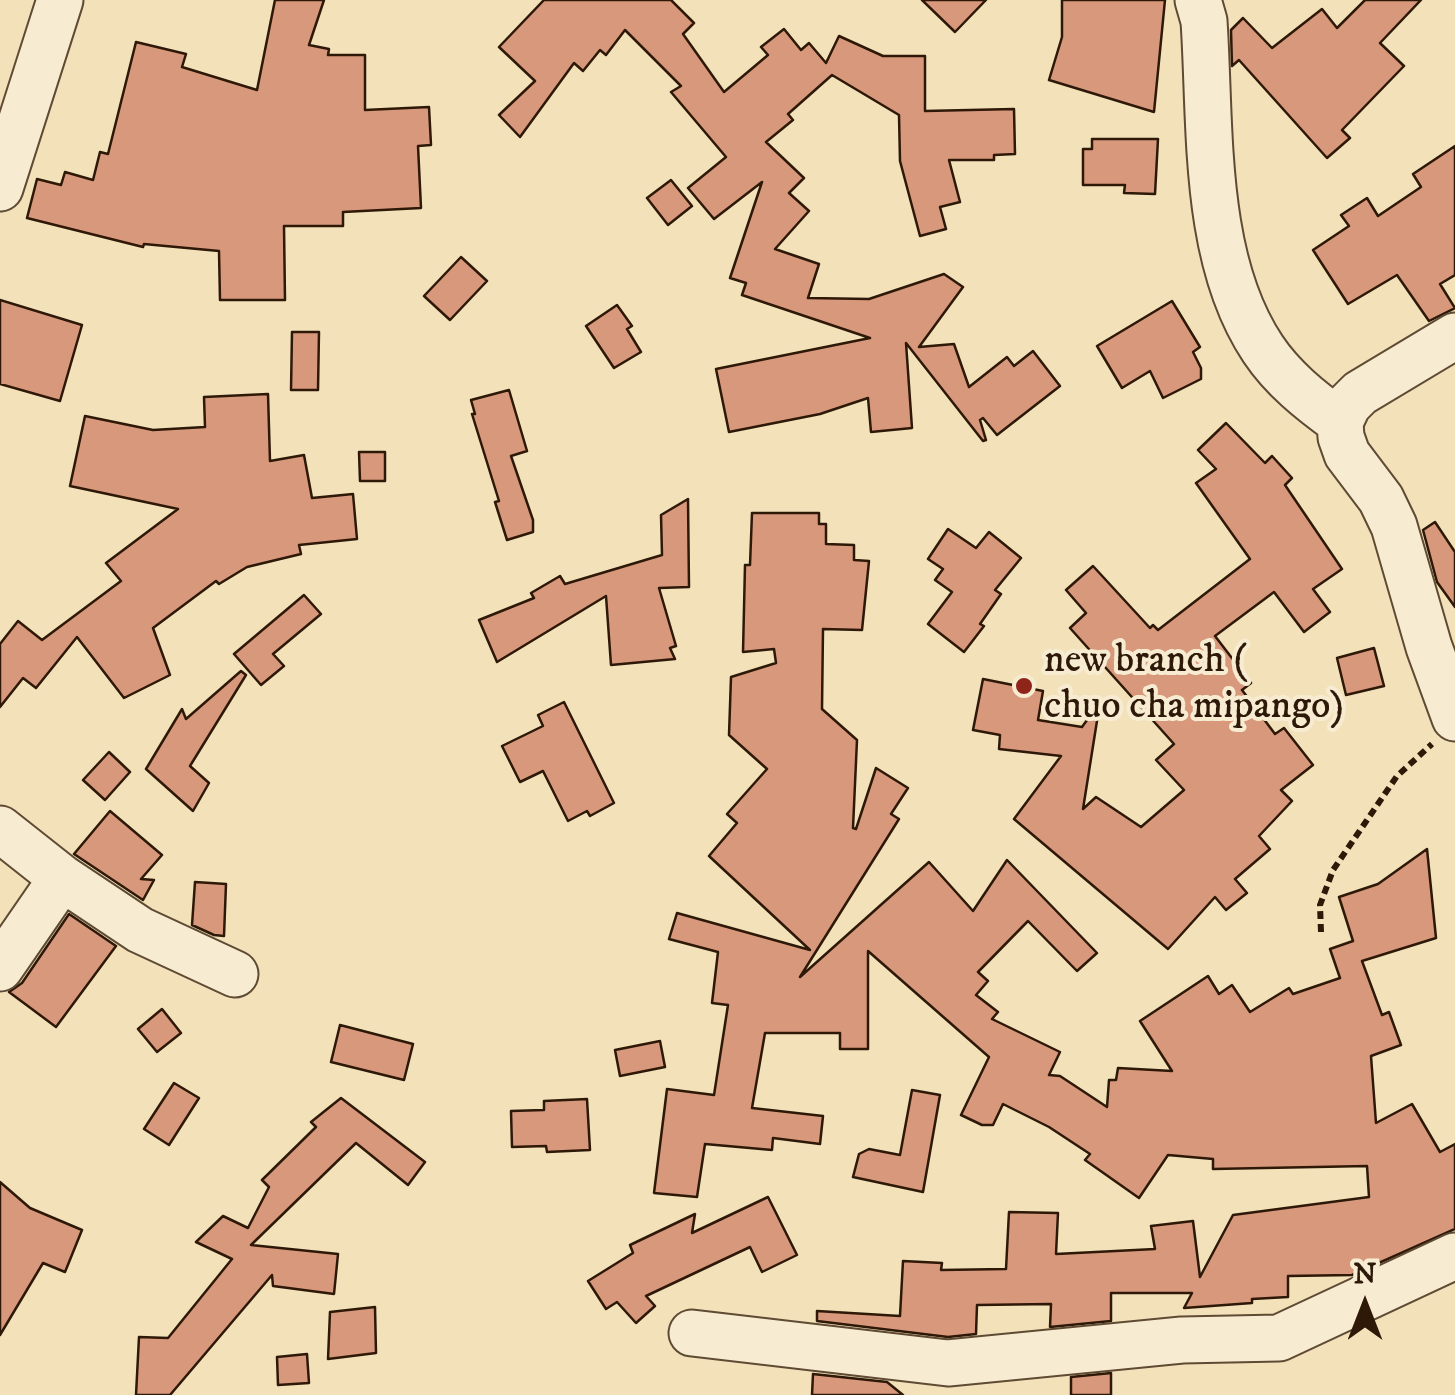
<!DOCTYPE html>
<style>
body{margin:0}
#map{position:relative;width:1455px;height:1395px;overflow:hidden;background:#f2e1b9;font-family:"IM FELL DW Pica",serif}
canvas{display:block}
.north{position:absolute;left:1315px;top:1255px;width:100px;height:100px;-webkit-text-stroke:8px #f7ecd2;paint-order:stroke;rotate:0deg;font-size:28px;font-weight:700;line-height:40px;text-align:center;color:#2e1808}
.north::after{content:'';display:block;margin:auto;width:35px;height:45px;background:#2e1808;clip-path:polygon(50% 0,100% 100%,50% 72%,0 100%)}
</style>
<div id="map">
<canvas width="1455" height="1395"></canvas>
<div class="north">N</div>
</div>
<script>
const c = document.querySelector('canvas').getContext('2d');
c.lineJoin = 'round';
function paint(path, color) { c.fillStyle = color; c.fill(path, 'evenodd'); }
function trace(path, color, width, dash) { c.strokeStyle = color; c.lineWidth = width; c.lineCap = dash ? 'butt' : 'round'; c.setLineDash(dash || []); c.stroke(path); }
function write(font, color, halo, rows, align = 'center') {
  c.font = font + ' "IM FELL DW Pica",serif'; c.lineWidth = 8; c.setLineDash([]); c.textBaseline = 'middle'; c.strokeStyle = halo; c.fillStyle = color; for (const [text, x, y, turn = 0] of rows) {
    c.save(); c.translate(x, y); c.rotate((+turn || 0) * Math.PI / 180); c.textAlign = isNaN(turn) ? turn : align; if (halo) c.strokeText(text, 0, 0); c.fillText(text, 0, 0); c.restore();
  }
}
const building = new Path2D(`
 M275 0H324L309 45 329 49 328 55H365V110L429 107 431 145 418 146 421 208 343 212V226H284L285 300H220L219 251 144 244 143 247 27 218 37 179 61 185 65 172 93 180 100 152 108 154 136 42 186 54 182 67 257 90Z
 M544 0H671L694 23 683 34 724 92 768 55 761 47 784 29 801 50 809 43 826 63 839 36 883 56H925V111L1014 109 1015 154 994 155V160H949L960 202 940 207 946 229 920 236 900 161 899 115 832 75 788 114 793 120 766 142 804 178 789 193 809 211 775 249 819 264 808 298 869 299 944 274 963 287 919 347 954 344 969 387 1007 357 1014 366 1033 351 1060 386 997 435 983 418 980 420 986 440 983 441 906 343 912 428 871 432 868 398 820 414 729 432 716 369 870 338 742 295 746 283 730 278 762 182 714 219 688 188 726 157 671 92 681 86 625 30 606 55 600 50 583 71 574 63 520 137 499 115 535 81 499 47Z
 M922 0H986L955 32Z
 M1062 0H1165L1154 112 1049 80 1062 37Z
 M1365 0H1421L1380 43 1404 66 1342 130 1350 138 1327 158 1239 60 1232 66 1231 30 1243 18 1272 48 1322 9 1337 28Z
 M1092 139H1158L1155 194 1124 193 1125 185H1083V149H1092Z
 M1455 146V275L1440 284 1455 308 1429 321 1397 275 1348 304 1313 250 1349 226 1341 215 1367 198 1378 216 1421 187 1413 174Z
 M671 180 692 206 668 225 647 198Z
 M461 257 487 281 450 320 424 296Z
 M0 300 82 325 60 401 0 384Z
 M1172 301 1200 347 1193 352 1201 368V379L1163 398 1150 371 1122 388 1097 346Z
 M617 305 632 326 627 329 641 352 614 368 586 326Z
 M292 332H319L318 390H291Z
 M509 390 527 451 511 456 533 520V532L507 540 495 502 499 501 472 414H475L471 400Z
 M268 394 270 461 304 455 312 498 353 494 357 539 299 545 301 554 247 567 219 584 216 581 153 628 170 675 124 698 77 637 36 688 23 678 0 707V644L18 621 42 640 121 581 106 563 178 509 70 486 85 416 153 430 205 427 204 397Z
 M1226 423 1265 463 1272 456 1292 478 1285 485 1342 569 1313 589 1330 612 1304 632 1274 592 1215 636 1251 683 1242 690 1275 734 1284 728 1313 765 1281 790 1292 801 1259 836 1270 849 1235 879 1247 893 1226 910 1215 897 1168 949 1014 819 1061 756 999 749 1000 735 973 730 983 679 1043 691 1038 720 1082 727 1100 702 1083 809 1096 797 1141 827 1184 790 1156 760 1174 744 1070 628 1086 613 1066 590 1093 566 1150 628 1153 625 1158 630 1250 559 1196 483 1216 469 1198 450Z
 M359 452H385V481H360Z
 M688 499 689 587 659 588 676 646 670 648 675 659 611 665 606 596 497 662 479 620 534 598 531 593 560 576 565 584 662 555 661 515Z
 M752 513H819V524H826V544L854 545V560L869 561 862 630 823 629 822 709 857 740 853 828 856 829 876 768 908 788 891 814 899 819 800 977 929 862 973 911 1007 860 1097 953 1077 971 1028 921 978 972 988 981 976 995 998 1012 992 1019 1060 1052 1049 1075 1060 1076 1107 1107 1109 1080H1116L1118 1068 1172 1071 1140 1021 1208 976 1219 994 1232 985 1250 1012 1289 988 1293 994 1340 978 1330 949 1353 941 1339 897 1378 884 1427 849 1436 938 1362 961 1382 1015 1389 1012 1401 1045 1371 1056 1376 1123 1412 1104 1440 1152 1455 1144V1229L1352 1275 1288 1276V1297L1252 1299V1303L1184 1308 1192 1293H1111V1321L1050 1327 1051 1304 977 1305 976 1334 948 1337 817 1321V1311L900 1316 903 1261 942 1263 941 1270 1006 1269 1009 1212 1058 1213 1056 1254 1155 1249 1151 1226 1193 1221 1200 1277 1233 1215 1369 1197 1367 1166 1213 1169V1159L1168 1155 1139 1198 1085 1160 1090 1154 1049 1127 1003 1104 993 1125H982L961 1115 989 1057 868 951V1049H840V1033H765L752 1108 823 1116 820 1144 773 1138 772 1150 705 1144 697 1197 654 1193 667 1089 714 1095 728 1005 712 1003 718 952 669 939 677 913 810 950 709 856 737 823 727 814 767 769 729 735 731 677 776 663 774 649 743 652 745 565H750Z
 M1435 522 1455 552V607L1437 582 1423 530Z
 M948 529 976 548 989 532 1021 558 995 590 1001 594 980 624 984 626 964 652 928 624 952 592 935 580 943 569 928 559Z
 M304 595 321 614 273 654 284 666 261 685 234 654Z
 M1374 648 1384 686 1346 695 1337 658Z
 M241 671 246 675 190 766 209 783 193 811 146 769 182 709 186 719Z
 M564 702 614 803 590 816 587 811 568 821 543 771 520 782 502 746 543 726 538 715Z
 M109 752 130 772 105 800 83 780Z
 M110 811 162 855 141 879 154 880 143 900 74 854Z
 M195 882 226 884 224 936 214 935 192 925Z
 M69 914 116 946 56 1027 9 992 22 983Z
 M162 1009 181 1033 157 1052 138 1029Z
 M340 1025 413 1044 404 1080 331 1062Z
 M660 1041 665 1067 620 1076 615 1050Z
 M174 1083 199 1098 169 1145 144 1129Z
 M912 1090 940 1095 923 1192 853 1177 859 1154 869 1149 900 1155Z
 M341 1098 425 1162 408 1185 356 1143 251 1245 338 1254 334 1294 273 1286 272 1275 170 1395H136L139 1337 168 1338 232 1259 196 1242 223 1216 248 1228 269 1187 262 1180 316 1127 311 1122Z
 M587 1099 590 1150 547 1152 546 1146 512 1147 511 1111 544 1110V1101Z
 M0 1182 30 1208 82 1230 65 1272 43 1263 0 1335Z
 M768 1197 797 1255 762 1272 750 1247 646 1296 655 1306 636 1323 617 1302 606 1309 588 1281 633 1253 630 1245 695 1214 692 1233Z
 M375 1307 376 1353 328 1359 330 1312Z
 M307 1354 309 1383 278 1385 277 1357Z
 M1111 1373V1395H1071V1377Z
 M813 1374 887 1382 903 1395H812Z`);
paint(building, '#d8987b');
trace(building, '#2e1808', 2.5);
const minor = new Path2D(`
 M1198 0 1204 21C1211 125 1202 258 1263 349 1283 379 1311 401 1340 422
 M0 188 60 0
 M1455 336 1360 393 1348 405 1340 422 1341 437 1347 454 1381 499 1394 526 1429 647 1455 718
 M0 829 62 878 140 930 235 974
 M0 968 62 878
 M692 1333 948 1363 1182 1340 1279 1338 1455 1256`);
trace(minor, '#5f4a34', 49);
trace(new Path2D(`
 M1321 932 1320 905 1333 870 1397 776 1432 744`), '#2e1808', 6, [8, 5]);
trace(minor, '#f7ecd2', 45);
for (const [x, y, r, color] of [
 [1024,686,10,"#8f2418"]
]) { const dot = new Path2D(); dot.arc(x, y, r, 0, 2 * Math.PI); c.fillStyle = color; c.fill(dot); trace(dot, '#f7ecd2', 4); }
write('40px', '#2e1808', '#f7ecd2', [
 ["new branch (",1044,663],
 ["chuo cha mipango)",1044,709]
], 'left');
</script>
